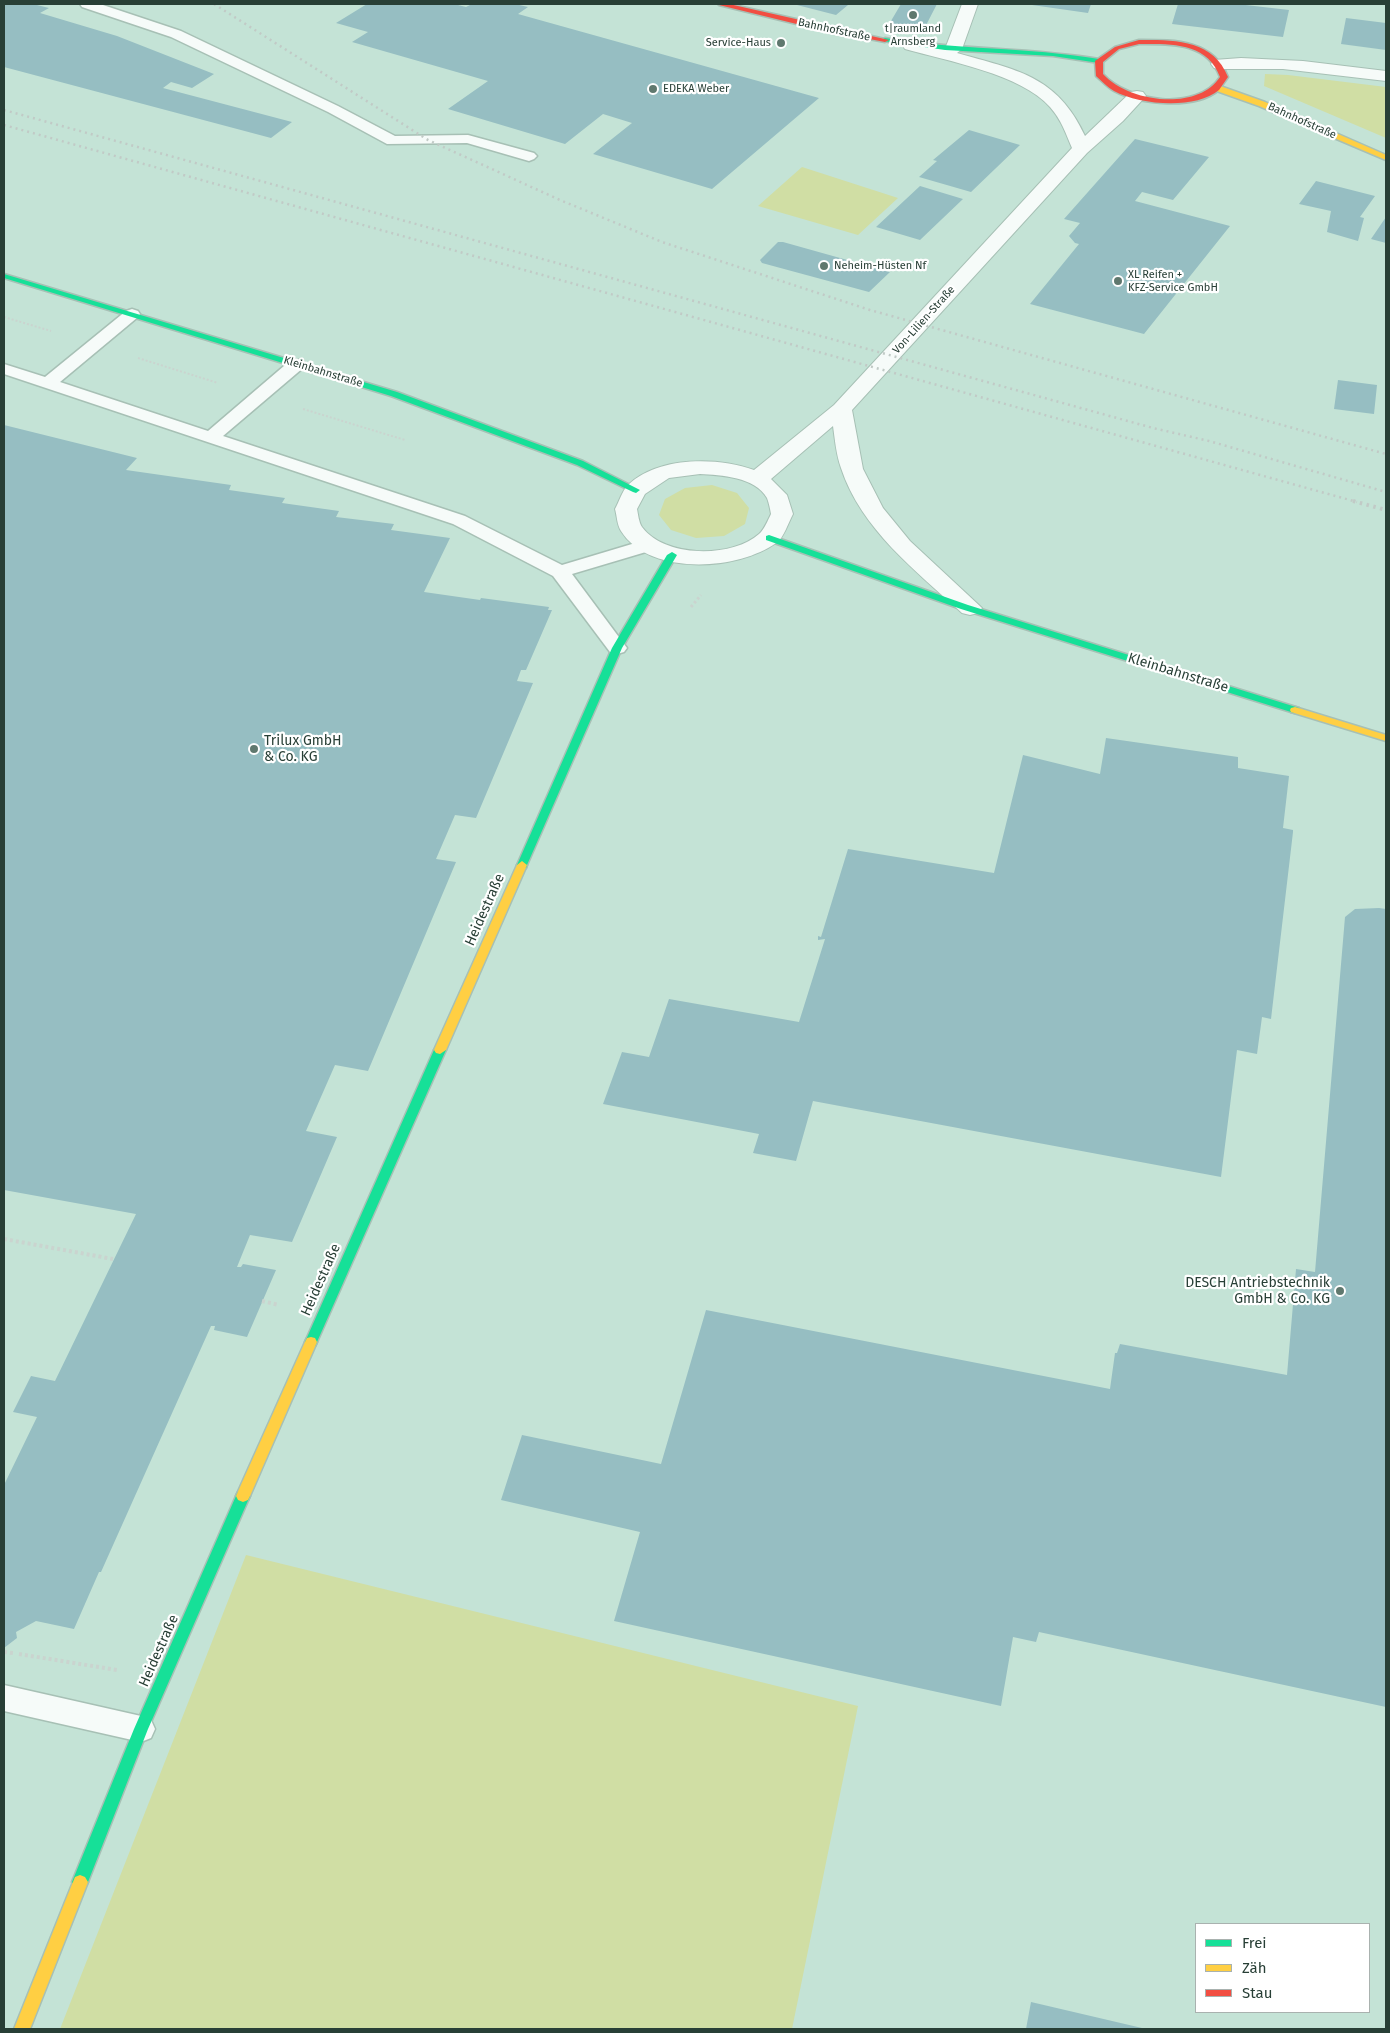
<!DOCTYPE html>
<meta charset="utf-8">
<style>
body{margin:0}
#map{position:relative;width:1390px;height:2033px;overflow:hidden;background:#c4e3d6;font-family:"Fira Sans",sans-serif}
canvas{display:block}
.frame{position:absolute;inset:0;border:5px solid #283f36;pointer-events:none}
.legend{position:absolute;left:1195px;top:1923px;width:175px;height:90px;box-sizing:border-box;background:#fff;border:1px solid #a9b2af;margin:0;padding:6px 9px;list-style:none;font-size:15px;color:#283f36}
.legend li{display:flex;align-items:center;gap:10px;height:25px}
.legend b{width:25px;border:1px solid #a9b2af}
</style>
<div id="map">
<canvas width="1390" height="2033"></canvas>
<div class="frame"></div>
<ul class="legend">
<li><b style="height:6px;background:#16e098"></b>Frei</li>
<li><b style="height:6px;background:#ffcf43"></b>Zäh</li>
<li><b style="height:6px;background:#f24e42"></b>Stau</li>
</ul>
</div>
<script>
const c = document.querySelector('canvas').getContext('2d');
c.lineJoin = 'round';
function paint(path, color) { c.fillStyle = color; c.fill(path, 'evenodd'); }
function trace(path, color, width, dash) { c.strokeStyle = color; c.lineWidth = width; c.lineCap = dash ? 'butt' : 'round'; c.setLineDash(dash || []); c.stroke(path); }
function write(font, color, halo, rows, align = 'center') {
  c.font = font + ' "Fira Sans",sans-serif'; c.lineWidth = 4.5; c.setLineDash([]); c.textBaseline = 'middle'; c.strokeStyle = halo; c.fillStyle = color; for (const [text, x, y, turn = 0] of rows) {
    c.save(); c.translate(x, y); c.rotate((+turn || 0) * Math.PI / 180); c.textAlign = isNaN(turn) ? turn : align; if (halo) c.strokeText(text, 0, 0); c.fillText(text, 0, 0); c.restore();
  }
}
paint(new Path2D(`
 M1265 74 1288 75 1386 87V138L1264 86Z
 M802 167 898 198 858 235 758 206Z
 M712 485 737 493 749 508 745 524 724 536 696 538 671 530 659 515 665 499 685 488Z
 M246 1555 858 1706 792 2029H60Z`), '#d0dea4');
paint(new Path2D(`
 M4 4H33L49 8 40 13 117 36 214 74 192 88 171 82 163 88 292 122 271 138 4 67Z
 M367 4H454L466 7 472 4H515L528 7 518 14 819 98 712 189 593 154 632 123 603 114 565 144 448 109 488 81 352 42 368 32 336 23Z
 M799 4H843L848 5 836 15 797 5Z
 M901 4H937L923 31 888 26Z
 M1025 4H1091L1088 13Z
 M1178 4H1237L1289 10 1283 37 1172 24Z
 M1346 18 1386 23V50L1341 44Z
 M969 130 1020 145 971 192 919 177 937 161 933 160Z
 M1135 139 1209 157 1173 200 1142 192 1135 201 1230 226 1144 334 1030 304 1079 244 1075 243 1069 236 1080 223 1064 219Z
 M1316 181 1375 196 1360 217 1364 218 1358 241 1327 232 1331 211 1299 204Z
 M920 186 963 199 920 240 876 227Z
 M1386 217V243L1371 239Z
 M778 242H783L890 272 869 292 762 263 760 260Z
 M1338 380 1377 385 1374 414 1334 409Z
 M4 425 137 458 126 470 231 485 229 490 285 498 282 503 339 511 336 517 394 524 391 530 450 538 424 592 480 600 481 598 549 607 548 610H552L526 670H521L517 681 533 683 476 818 455 815 436 859 456 862 368 1071 335 1065 306 1131 337 1137 292 1242 250 1235 237 1267H241L243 1264 276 1270 247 1337 214 1330 215 1326H211L101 1572H99L74 1629 36 1621 16 1632 17 1638 4 1648V1485L37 1417 13 1412 31 1376 55 1381 136 1214 4 1190Z
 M1106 738 1238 757V768L1289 776 1283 828 1293 830V832L1271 1019 1262 1017 1257 1054 1237 1050 1221 1177 813 1101 796 1161 753 1153 759 1134 603 1104 622 1052 649 1057 669 999 799 1022 825 939 818 940V936L821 937 848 849 994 873 1023 755 1100 774Z
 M1379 908 1386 909V1707L1039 1632 1036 1642 1013 1637 1001 1706 614 1621 640 1532 501 1500 522 1435 661 1464 706 1310 1110 1389 1115 1353H1117L1120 1344 1287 1375 1296 1269 1315 1272 1345 917 1355 909Z
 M1031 2002 1142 2028V2029H1026Z`), '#96bec2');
const lane = new Path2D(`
 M80 4H100L181 31 338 106 395 136 468 135 534 153 537 156 534 159 529 161 467 143 387 144 328 112 171 37 82 7Z
 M132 309 138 311 140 314 138 317 60 382 208 431 291 360H303L305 364 303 368 223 436 465 516 562 565 642 541 649 539 656 541 658 545 656 549 572 574 624 644 627 648 624 652 617 654 610 652 553 576 453 524 4 374V364L45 377 126 311Z
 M4 1685 141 1716 151 1720 155 1729 151 1738 141 1742 4 1711Z`);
const street = new Path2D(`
 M962 4H978L962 49 957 53C1016 70 1057 75 1085 136L1131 92 1137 91 1143 92 1146 96 1123 121 1087 153 852 410 863 469 883 508 910 541 982 608 978 613 970 615 962 613C916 571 861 529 841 468 836 454 835 440 833 426L771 479 787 495 793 514C788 523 784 538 776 543 737 571 649 576 621 531 617 525 617 516 615 509 619 502 622 491 628 485 659 456 717 457 754 470L834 405 1072 148C1066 134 1061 119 1050 107 1021 74 947 61 905 49L902 45 905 41 911 40 945 49ZM700 474C721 475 755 477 767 498 769 503 770 509 771 514 768 520 764 530 759 534 732 558 665 558 642 527 639 523 638 514 637 509L645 494 669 478Z
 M1241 58 1303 61 1386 71V81L1283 69H1220L1214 68 1211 64 1214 60Z`);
const fast = new Path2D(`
 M885 38C956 50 1028 47 1099 59L1103 61 1099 63 1053 56 945 50 883 41V39Z
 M4 274 397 392 583 461 640 490 636 493 633 492 577 465 391 396 4 278Z
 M769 535 968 605 1299 708 1300 710 1295 713 1291 712 961 609 766 540V536Z
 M672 552 677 555 622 648 527 865 526 868H518L517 865 612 648 667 555Z
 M440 1046 446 1050 317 1342 315 1346 311 1347 307 1346 305 1342 434 1050Z
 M243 1490 248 1492 250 1496 148 1729 88 1882 85 1887 80 1889 75 1887 72 1882 134 1729 236 1496 238 1492Z`);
const slow = new Path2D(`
 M1214 86H1220L1265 102 1386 155V160L1259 106 1214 90Z
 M1295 707 1386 735V741L1291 712 1290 710 1291 708Z
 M522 861 527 865 446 1050 440 1054 436 1053 434 1050 517 865Z
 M311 1337 315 1338 317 1342 250 1496 248 1500 243 1502 238 1500 236 1496 305 1342 307 1338Z
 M80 1875 85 1877 88 1882 30 2029H14L75 1877Z`);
const jam = new Path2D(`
 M718 4H729L889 40 885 42 817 29 719 5Z
 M1139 40C1174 40 1213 39 1228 77 1225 81 1222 86 1219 90 1195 110 1140 105 1114 91 1107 87 1102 81 1096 76L1095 61 1115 47ZM1139 44C1171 44 1207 42 1220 77 1197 112 1128 102 1103 74V62L1119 49Z`);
trace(lane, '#a7c0b5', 3);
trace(street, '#a7c0b5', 2);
trace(fast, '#a7c0b5', 3);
trace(slow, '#a7c0b5', 3);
trace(jam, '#a7c0b5', 3);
trace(new Path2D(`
 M4 317 51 331
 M138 358 218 383
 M303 409 405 440`), '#cad4cf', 2, [2, 2]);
trace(new Path2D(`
 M691 607 701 595`), '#cad4cf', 3, [2.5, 2.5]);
trace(new Path2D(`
 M4 1239 113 1259
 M262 1301 279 1305
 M4 1652 13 1653
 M19 1654 117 1670`), '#cad4cf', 4, [3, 3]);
paint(lane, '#f6fbf9');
paint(street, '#f6fbf9');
paint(fast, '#16e098');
paint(slow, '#ffcf43');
paint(jam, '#f24e42');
trace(new Path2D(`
 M214 4 428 140 560 200 662 242 870 310 1386 454
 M4 110 1153 428 1209 441 1386 492
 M4 125 1357 502`), '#c1cac6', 2.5, [2, 4]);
trace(new Path2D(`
 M1353 501 1386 510`), '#c1cac6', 4, [2.5, 4.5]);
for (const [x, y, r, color] of [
 [913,15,5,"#5f786e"],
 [781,43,5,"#5f786e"],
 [653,89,5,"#5f786e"],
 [824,266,5,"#5f786e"],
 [1118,281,5,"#5f786e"],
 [254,749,5,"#5f786e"],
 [1340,1291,5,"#5f786e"]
]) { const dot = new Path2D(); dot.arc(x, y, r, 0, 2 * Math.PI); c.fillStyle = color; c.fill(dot); trace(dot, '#fff', 2); }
write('11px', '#283f36', '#fff', [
 ["t|raumland",913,29,"center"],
 ["Arnsberg",913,42,"center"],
 ["Service-Haus",771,43,"right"],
 ["EDEKA Weber",663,89],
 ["Neheim-Hüsten Nf",834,266],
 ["XL Reifen +",1128,275],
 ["KFZ-Service GmbH",1128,288]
], 'left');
write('11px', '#283f36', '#fff', [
 ["Bahnhofstraße",834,30,12],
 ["Bahnhofstraße",1302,121,24],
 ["Von-Lilien-Straße",924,320,-48],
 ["Kleinbahnstraße",323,372,17]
]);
write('14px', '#283f36', '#fff', [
 ["Kleinbahnstraße",1178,673,17],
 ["Heidestraße",485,910,-66],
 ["Heidestraße",321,1280,-66],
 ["Heidestraße",159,1651,-66]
]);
write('14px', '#283f36', '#fff', [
 ["Trilux GmbH",264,741],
 ["& Co. KG",264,757],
 ["DESCH Antriebstechnik",1330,1283,"right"],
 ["GmbH & Co. KG",1330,1299,"right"]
], 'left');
</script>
